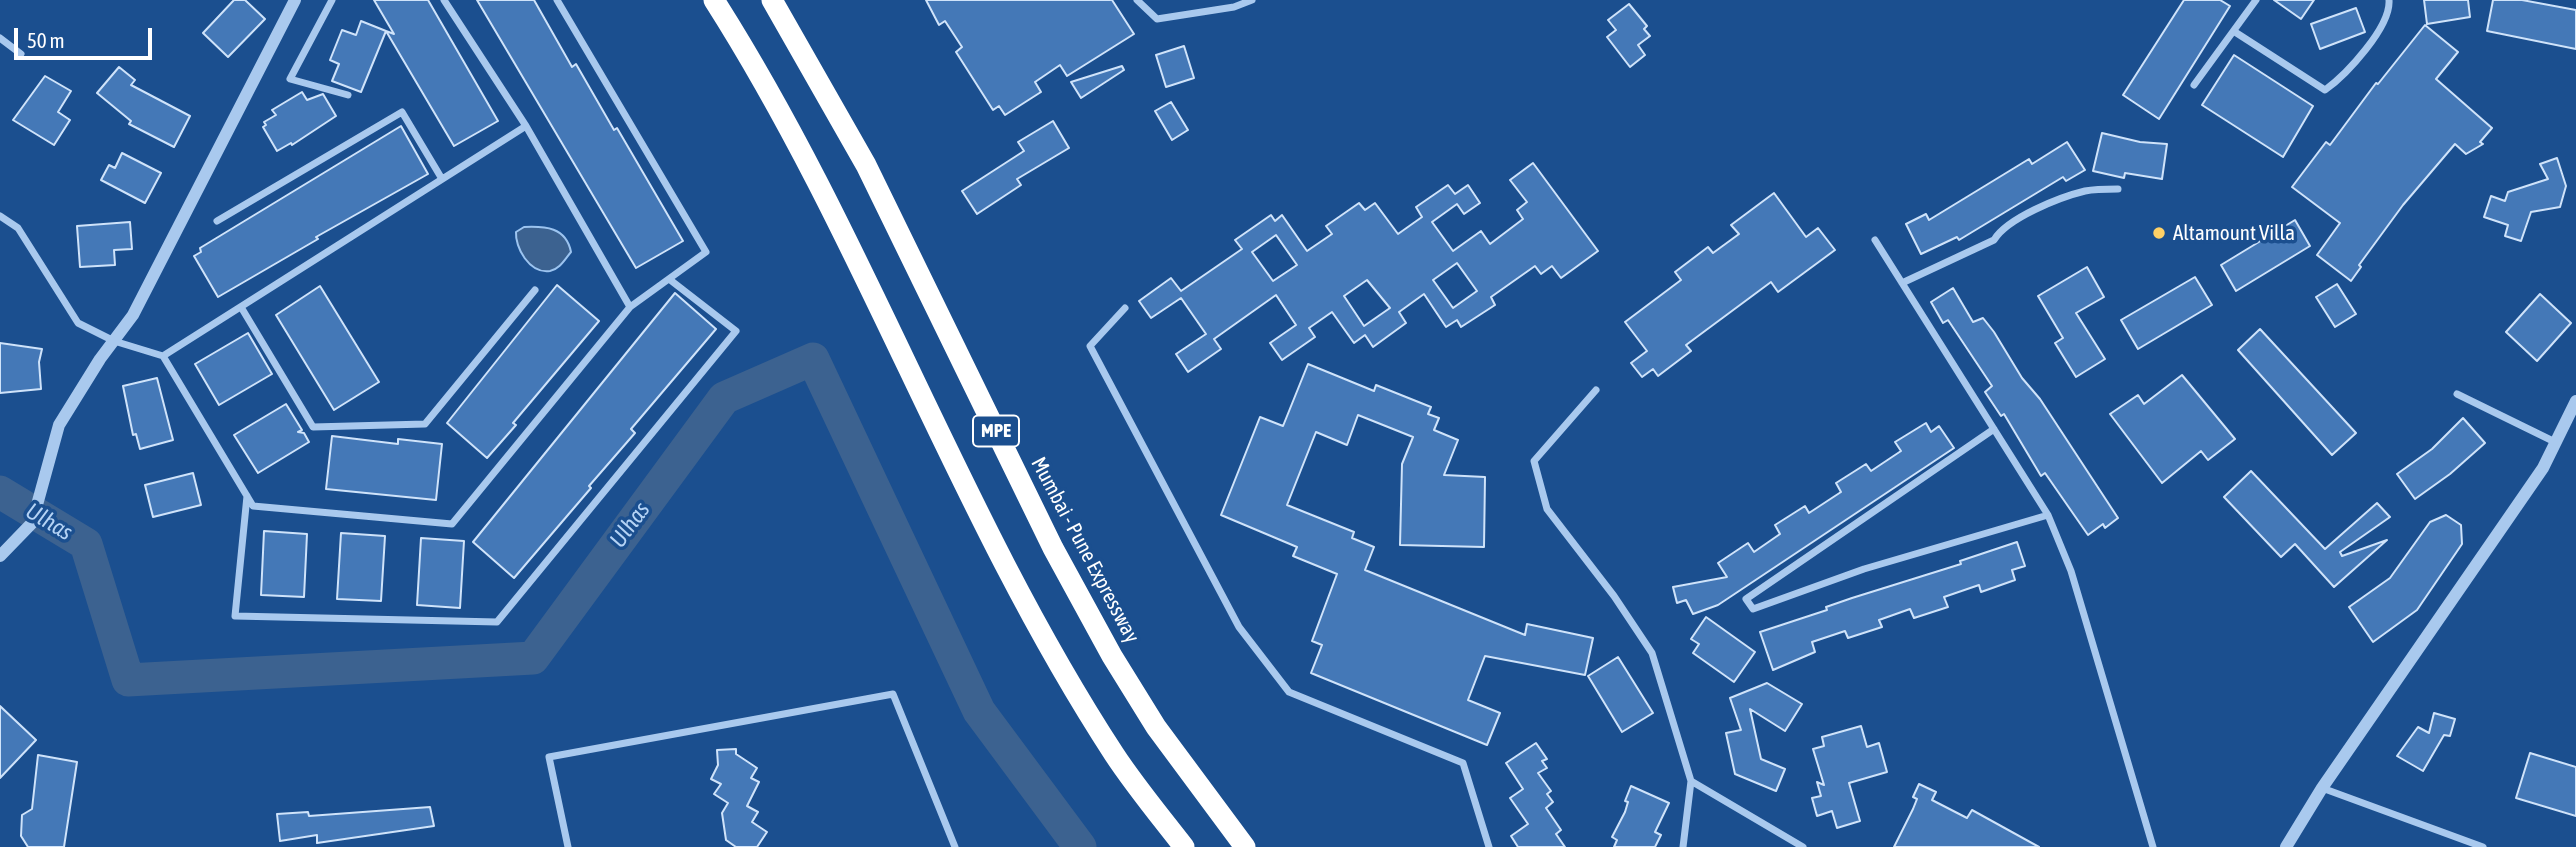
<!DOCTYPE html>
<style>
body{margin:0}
#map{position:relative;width:2576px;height:847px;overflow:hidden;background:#1b4f8f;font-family:"Asap Condensed",sans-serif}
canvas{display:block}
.scale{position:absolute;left:14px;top:28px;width:138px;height:32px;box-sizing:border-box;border:4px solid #fff;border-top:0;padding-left:9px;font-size:21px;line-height:24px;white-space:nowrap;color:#fff;-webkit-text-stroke:5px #1b4f8f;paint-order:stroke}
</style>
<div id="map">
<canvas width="2576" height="847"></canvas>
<div class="scale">50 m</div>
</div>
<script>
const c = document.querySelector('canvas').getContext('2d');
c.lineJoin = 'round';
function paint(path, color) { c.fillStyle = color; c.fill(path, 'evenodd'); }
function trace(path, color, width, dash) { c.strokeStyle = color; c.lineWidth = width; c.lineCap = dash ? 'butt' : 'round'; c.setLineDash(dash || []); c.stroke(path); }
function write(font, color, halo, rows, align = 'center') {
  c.font = font + ' "Asap Condensed",sans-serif'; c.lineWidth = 7; c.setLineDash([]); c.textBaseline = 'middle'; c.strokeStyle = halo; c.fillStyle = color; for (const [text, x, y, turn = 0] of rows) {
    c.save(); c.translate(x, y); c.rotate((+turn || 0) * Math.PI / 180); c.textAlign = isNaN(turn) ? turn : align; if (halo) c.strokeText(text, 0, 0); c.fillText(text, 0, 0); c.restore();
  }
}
const water = new Path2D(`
 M524 227C545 226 566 227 571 252 565 259 560 269 550 271 529 274 515 247 516 232Z`);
paint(water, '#3c6290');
trace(water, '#9cc4f0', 2);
trace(new Path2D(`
 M0 492 86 544 128 680 533 658 724 398 813 359 979 711 1080 847`), '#3c6290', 33);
const building = new Path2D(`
 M234 0H245L265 19 228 57 203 33Z
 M374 0H428L498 121 454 146 386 31 394 34Z
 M477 0H534L572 67 576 64 614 130 617 128 683 241 636 268Z
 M926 0H1112L1134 34 1067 76 1060 65 1035 82 1041 92 1005 115 999 106 993 110 956 52 962 47 945 21 939 25Z
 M2184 0H2220L2230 6 2159 119 2123 95Z
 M2274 0H2314L2301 19Z
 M2424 0H2468L2470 17 2427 24Z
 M2493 0H2522L2576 10V49L2487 31Z
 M1629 4 1647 26 1644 29 1650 36 1638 45 1645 55 1630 67 1607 37 1616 30 1608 20Z
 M2356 8 2365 32 2320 49 2311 24Z
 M361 21 386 31 361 92 332 81 339 64 330 60 342 30 356 35Z
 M2425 25 2458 52 2436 79 2492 128 2480 142 2483 144 2466 154 2455 144 2403 205 2359 265 2361 267 2351 281 2317 255 2340 223 2292 187 2326 142 2330 145 2376 83 2378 84Z
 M1184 46 1194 78 1166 87 1156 55Z
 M2234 55 2313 106 2283 157 2202 105Z
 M1122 66 1124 70 1081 98 1071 82Z
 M119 67 135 80 131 85 190 116 174 147 129 124 131 121 97 93Z
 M45 76 71 91 58 112 70 120 54 145 13 120Z
 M302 92 307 100 323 94 336 116 292 145 291 143 277 151 263 127 266 125 264 122 276 115 272 110Z
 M1171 102 1188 130 1172 140 1155 111Z
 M1053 121 1069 148 1017 179 1021 185 977 214 962 191 1024 151 1018 142Z
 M401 126 428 174 316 237 318 239 218 297 194 256 201 252 200 248Z
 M2102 133 2140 142 2167 144 2162 179 2125 173 2124 178 2093 171Z
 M2067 142 2085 170 2066 181 2063 177 1959 240 1957 237 1921 254 1906 224 1926 214 1929 220 2029 159 2032 164Z
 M122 153 161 173 145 203 101 180 109 165 115 168Z
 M2557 158 2566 186 2560 207 2531 212 2521 241 2505 236 2508 225 2484 217 2491 196 2505 201 2508 192 2548 179 2540 164Z
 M1533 163 1598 251 1561 278 1552 266 1541 274 1535 266 1491 297 1495 305 1461 327 1457 320 1446 327 1424 294 1399 312 1406 323 1373 347 1365 335 1354 343 1332 312 1309 328 1315 337 1282 360 1270 343 1296 325 1276 295 1214 339 1221 349 1188 372 1176 354 1206 334 1181 298 1151 318 1139 301 1171 278 1181 291 1242 249 1235 240 1271 215 1275 221 1282 215 1307 251 1332 234 1326 226 1359 203 1365 210 1375 203 1398 234 1422 217 1416 207 1448 185 1455 194 1468 185 1480 203 1464 214 1457 204 1432 222 1453 251 1481 231 1490 244 1523 219 1517 210 1527 202 1510 180ZM1276 235 1297 265 1273 281 1252 252ZM1457 263 1477 291 1453 308 1433 280ZM1367 280 1390 308 1364 326 1344 296Z
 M1774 193 1806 237 1818 228 1835 250 1778 292 1771 282 1686 345 1691 351 1658 376 1653 369 1642 377 1631 363 1647 351 1625 322 1681 280 1675 272 1708 247 1713 253 1739 234 1731 225Z
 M2295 220 2310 246 2236 291 2221 265Z
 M130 222 132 249 114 250 115 265 80 267 77 226Z
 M2087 267 2104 297 2076 313 2105 359 2076 377 2055 343 2063 338 2038 296Z
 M2195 277 2212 305 2138 349 2121 320Z
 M2337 284 2356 314 2335 327 2316 297Z
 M557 285 599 321 513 423 516 425 487 458 447 423Z
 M320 286 379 382 334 410 276 315Z
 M1953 288 1973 322 1983 318 1994 332 2022 378 2040 399 2118 518 2105 528 2103 524 2088 535 2045 473 2041 476 2004 414 2001 416 1985 392 1992 386 1948 320 1943 323 1931 302Z
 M675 293 716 329 631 429 635 433 589 486 591 488 514 578 473 542Z
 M2540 294 2571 323 2537 361 2506 332Z
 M2260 329 2356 433 2332 455 2238 350Z
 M248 333 272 374 219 405 195 364Z
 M0 343 42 349 39 362 41 389 0 393Z
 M1308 364 1374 391 1376 385 1431 407 1428 414 1439 418 1434 430 1458 440 1444 475 1485 477 1484 547 1400 545 1402 464 1413 437 1358 415 1347 445 1316 432 1287 505 1354 532 1352 538 1374 547 1365 570 1525 635 1527 624 1593 638 1585 675 1485 656 1468 700 1500 713 1487 745 1311 673 1322 645 1312 641 1337 574 1293 556 1297 547 1221 515 1260 417 1283 426Z
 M2182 375 2235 439 2208 460 2201 451 2162 483 2110 414 2138 395 2144 404Z
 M157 378 173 440 140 449 136 434 133 435 123 386Z
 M286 404 302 430 298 432 304 433 309 442 258 473 234 435Z
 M2463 418 2485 443 2450 474 2415 499 2397 474 2432 449Z
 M1926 423 1931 432 1939 426 1954 448 1718 605 1693 614 1686 600 1677 603 1673 587 1727 577 1718 563 1748 543 1754 552 1780 534 1775 525 1805 506 1809 513 1841 492 1836 483 1866 464 1871 471 1901 451 1895 442Z
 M332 436 398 444V439L442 444 436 500 326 489Z
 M2251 471 2325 549 2377 503 2390 517 2340 552 2342 556 2387 540 2334 587 2295 544 2281 557 2224 497Z
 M193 473 201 505 153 517 145 485Z
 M2446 515 2461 525 2462 544 2417 610 2373 642 2349 607 2390 578 2430 522Z
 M264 531 307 534 304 597 261 595Z
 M341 533 385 536 381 601 337 599Z
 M421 538 464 541 460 608 417 605Z
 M2017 542 2025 566 2012 570 2015 580 1981 592 1979 585 1944 597 1948 607 1914 618 1910 609 1879 620 1882 627 1848 638 1845 631 1812 642 1815 652 1773 670 1760 632 1827 610 1826 607 1852 598 1961 564 1960 561Z
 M1706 617 1755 652 1734 682 1693 653 1699 644 1691 639Z
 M1618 657 1653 713 1622 732 1588 676Z
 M1767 683 1802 704 1785 731 1750 709 1761 759 1785 769 1776 791 1735 774 1726 733 1741 730 1730 698Z
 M0 706 36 740 0 778Z
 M2434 713 2455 719 2450 736 2444 735 2423 771 2397 756 2418 727 2429 733Z
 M1861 726 1867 747 1879 743 1887 772 1849 783 1860 821 1837 828 1832 811 1817 816 1812 798 1821 796 1817 782 1824 785 1813 749 1824 746 1822 737Z
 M1536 743 1547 759 1542 761 1547 768 1538 773 1551 791 1547 794 1553 802 1546 808 1561 830 1556 834 1565 847H1518L1511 836 1528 824 1510 798 1523 789 1506 763Z
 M736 749V754L757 768 751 778 759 782 747 806 758 812 752 822 767 832 757 847H736L726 840 722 813 728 803 714 794 721 784 711 779 718 765 717 750Z
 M2530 753 2576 767V816L2516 798Z
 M38 755 77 762 64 847H28L21 836 22 815 32 809Z
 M1919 784 1936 792 1932 800 1967 818 1972 810 2039 847H1894L1913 809 1917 799 1913 797Z
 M1631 786 1669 803 1655 832 1661 835 1655 847H1614L1617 840 1612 837 1625 812 1628 802 1625 801Z
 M430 807 434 826 317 843V835L280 841 277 814 308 812 309 816Z`);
paint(building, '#4478b7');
trace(building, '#cfe3fa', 2);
trace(new Path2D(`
 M332 0 290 79 348 95
 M1137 0 1157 19 1234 7 1252 0
 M2235 32 2325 90C2346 75 2391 27 2389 0
 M0 38 21 54
 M2194 85 2256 0
 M526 126 630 307
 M0 216 18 228 78 323 114 341 163 356 253 506 452 524 630 307 706 252 557 0
 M217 221 402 112 442 179
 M1875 240 2048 515 2071 571 2153 847
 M1902 283 1994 240C2007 218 2060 197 2085 191 2095 189 2107 189 2118 189
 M241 307 313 427 425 424 535 290
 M1125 308 1090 346 1239 627 1289 692 1463 763 1489 847
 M163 356 526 126 444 0
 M1596 390 1534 461 1547 509 1614 596 1652 653 1691 781
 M2457 394 2555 442
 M1994 429 1746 599 1753 609 1864 569 2048 515
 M247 496 235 616 497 622 736 331 669 279
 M2322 788 2483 847
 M568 847 549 757 893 694 955 847
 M1683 847 1691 781 1803 847`), '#a9c9ee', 7);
trace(new Path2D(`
 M0 556 32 523 59 425 100 359 133 315 295 0
 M2286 847 2322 788 2543 468 2576 401`), '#a9c9ee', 12);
trace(new Path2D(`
 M714 0C867 240 958 515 1114 754 1135 786 1160 816 1184 847
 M772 0 866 165 1053 548 1112 656 1156 727 1245 847`), '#fff', 21);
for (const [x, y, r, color] of [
 [2159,233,7,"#ffd166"]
]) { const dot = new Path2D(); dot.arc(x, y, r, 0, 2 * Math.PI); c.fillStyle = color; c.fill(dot); trace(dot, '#1b4f8f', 2.5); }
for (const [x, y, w] of [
 [996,431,46]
]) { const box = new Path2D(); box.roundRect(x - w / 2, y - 15.5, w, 31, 5); c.fillStyle = '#1b4f8f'; c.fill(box); trace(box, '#fff', 2); }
write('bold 19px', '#fff', null, [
 ["MPE",996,431]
]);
write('21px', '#fff', '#1b4f8f', [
 ["Altamount Villa",2173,233]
], 'left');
write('21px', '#fff', '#1b4f8f', [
 ["Mumbai - Pune Expressway",1085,550,62]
]);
write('italic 23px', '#b5d3f5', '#1b4f8f', [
 ["Ulhas",49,522,31],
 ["Ulhas",630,525,-54]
]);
</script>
